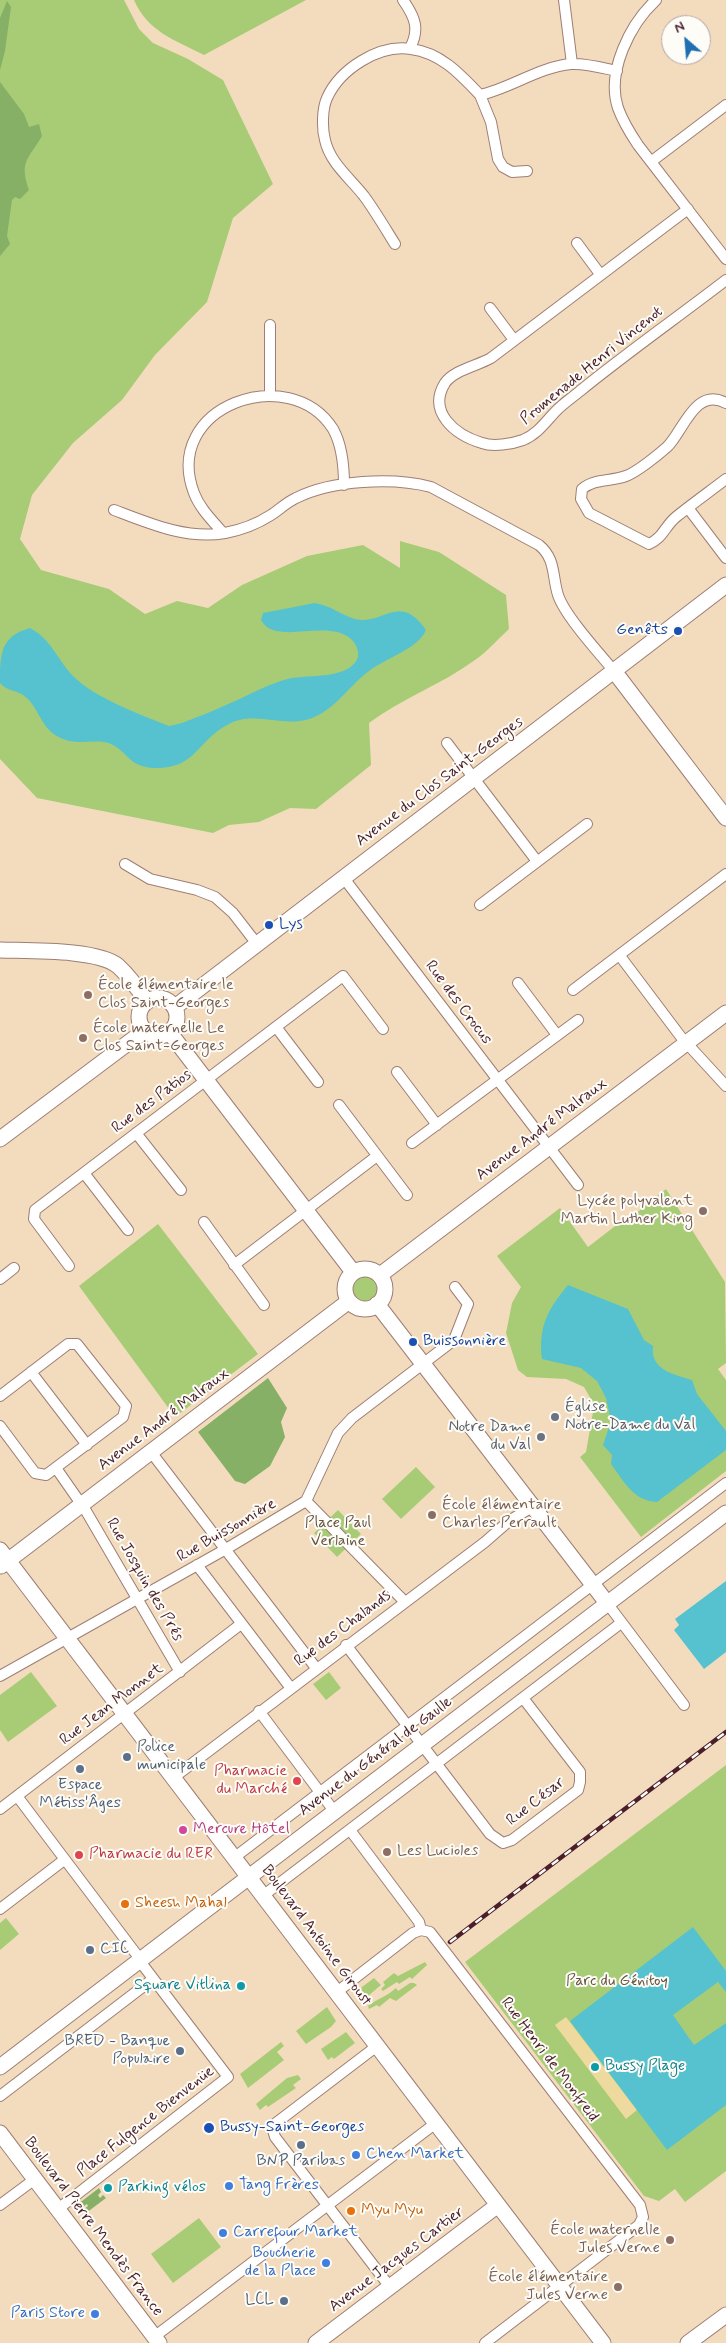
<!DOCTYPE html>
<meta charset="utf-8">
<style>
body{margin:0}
#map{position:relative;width:726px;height:2343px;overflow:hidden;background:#f3dcbe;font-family:Mynerve,sans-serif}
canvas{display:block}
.north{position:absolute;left:661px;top:15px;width:50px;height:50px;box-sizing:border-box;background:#fdfcf7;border:1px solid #b5a4a5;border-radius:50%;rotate:333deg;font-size:14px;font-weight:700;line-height:20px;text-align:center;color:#4a1f2b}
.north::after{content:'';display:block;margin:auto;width:18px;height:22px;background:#1f6fb2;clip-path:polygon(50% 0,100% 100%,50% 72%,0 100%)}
</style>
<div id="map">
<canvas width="726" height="2343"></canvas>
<div class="north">N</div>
</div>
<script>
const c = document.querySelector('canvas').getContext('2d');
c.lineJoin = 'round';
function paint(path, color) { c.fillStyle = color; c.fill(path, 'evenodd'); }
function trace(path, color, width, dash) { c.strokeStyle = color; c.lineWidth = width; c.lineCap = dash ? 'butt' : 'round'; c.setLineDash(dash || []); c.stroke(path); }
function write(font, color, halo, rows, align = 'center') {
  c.font = font + ' Mynerve,sans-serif'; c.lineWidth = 4; c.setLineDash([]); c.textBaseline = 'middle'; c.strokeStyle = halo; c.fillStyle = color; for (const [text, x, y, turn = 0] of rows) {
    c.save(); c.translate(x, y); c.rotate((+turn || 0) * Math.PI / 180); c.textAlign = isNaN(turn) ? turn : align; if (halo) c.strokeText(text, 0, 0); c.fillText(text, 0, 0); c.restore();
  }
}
paint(new Path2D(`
 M0 0H124L139 29 153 43 188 59 223 80 273 184 233 218 207 302 155 355 122 400 73 443 32 495 20 539 41 570 109 589 145 614 177 601 208 608 242 585 307 556 363 545 400 568V541L439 552 506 595 509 629C498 639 487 652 475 660 441 685 402 698 369 723L371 765 316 809 290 808 259 822 229 825 213 833 37 798 0 759Z
 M134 0H306L204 55C175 40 148 32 134 0Z
 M666 1189 725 1282 726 1363 718 1369 726 1380V1471L641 1537 580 1457 586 1452 593 1412 592 1401 584 1387 566 1379 527 1377 518 1370 506 1333 512 1303 521 1287 497 1256 560 1208 588 1247 619 1223 629 1219Z
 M158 1224 258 1354 175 1417 79 1286Z
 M351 1288a14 14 0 1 1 28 0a14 14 0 1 1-28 0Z
 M416 1467 435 1487 401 1519 382 1499Z
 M338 1510 361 1534 337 1557 314 1533Z
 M31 1672 57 1706 8 1742 0 1730V1695Z
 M329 1672 341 1688 326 1700 313 1684Z
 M726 1765V2171L685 2202 675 2189 659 2201 644 2196 465 1962Z
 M6 1918 19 1934 0 1950V1923Z
 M425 1962 427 1965 412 1979 410 1977 399 1984 397 1982 383 1991 381 1989 385 1985 383 1982 394 1973 398 1976Z
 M374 1978 381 1985 361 2002 354 1993Z
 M410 1983H414L417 1985 396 2001 390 1998 379 2007 377 2005 369 2009 368 2006C377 1999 386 1997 396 1988L398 1991Z
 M327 2007 336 2021 331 2027 306 2044 296 2031Z
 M346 2032 355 2043 334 2059 332 2057 328 2060 321 2049Z
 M281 2042 284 2046 277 2052 284 2060 248 2088 240 2074Z
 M298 2075 301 2079 293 2085 296 2088 268 2107 266 2105 260 2110 256 2104 287 2078Z
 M199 2218 221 2247 173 2283 151 2254Z`), '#a8cc75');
paint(new Path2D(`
 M7 1 11 7 5 51 0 70V18Z
 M0 82 24 114 29 127 39 124 42 136C28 160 19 161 29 190L20 199 15 197 12 200 7 236 10 244 0 256Z
 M268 1378 287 1408 281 1422 285 1437 270 1466 245 1484 235 1481 198 1432Z
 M99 2188 101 2192 98 2195 100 2198 103 2195 106 2198 86 2213 83 2210 88 2206 87 2204 81 2208 78 2204Z`), '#86b066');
paint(new Path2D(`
 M566 2017 637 2110 626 2119 555 2025Z`), '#eeda9e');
paint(new Path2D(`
 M315 603C332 606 341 615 355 619 384 626 399 591 426 630 418 649 386 658 369 671 346 688 331 717 300 721 276 724 251 712 229 724 197 740 196 770 153 768 128 766 128 752 111 744 98 738 80 745 66 740 39 732 41 707 23 695 16 690 6 691 0 683 0 655 0 636 30 628 51 639 57 659 73 676 95 698 139 714 169 726L182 723C200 716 218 709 235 701 253 693 272 682 292 678 309 675 351 679 358 657 359 651 356 644 352 640 328 617 275 647 261 620L263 613Z
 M568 1285 628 1309 644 1340 653 1346C650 1370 673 1374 692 1380L697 1394 726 1431V1450L657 1502C633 1501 624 1481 611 1464L612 1455 603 1445 611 1421 606 1398 597 1381 581 1368 542 1359C538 1327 548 1309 568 1285Z
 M726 1581V1652L704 1669 674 1630 679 1625 675 1619Z
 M693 1927 726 1971V1992L718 1982 673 2015 694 2045 726 2023V2105L667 2150 570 2021Z`), '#56c2cf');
const street = new Path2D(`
 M403 0C415 17 420 29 410 48
 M564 0 572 64
 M656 0C630 24 606 72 618 108 623 122 630 133 638 145L726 259
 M480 95 491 122 498 159 503 167 512 172 527 171
 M652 161 726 105
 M688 209 491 358C477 366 454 370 445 383 427 412 455 435 482 443 493 447 512 444 523 440 538 434 546 421 557 410 564 403 573 397 580 391 628 352 678 317 726 280
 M577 243 600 274
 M395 244C385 228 375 211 364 196 350 178 330 163 325 140 322 129 322 109 327 98 340 69 379 44 411 49 441 53 460 74 480 95 511 88 539 67 571 64 585 63 603 68 617 71
 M490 308 514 340
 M270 325V396
 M726 403C695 386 683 432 667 447 658 455 637 472 626 476 610 482 595 478 582 489L581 499 589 513 649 544C663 538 665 526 676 517 692 504 709 492 726 479
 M688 508 726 558
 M114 510C148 523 187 540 225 533 241 530 257 524 271 515 279 510 287 502 296 498 332 480 393 477 431 487L539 545C556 559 552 576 558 595 565 616 599 653 614 671
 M223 533C213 521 200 509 194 493 161 406 290 361 333 429 342 445 344 467 344 485
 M447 743 536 860
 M125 864 150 879 197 890 215 897 233 913 257 944
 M343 877 578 1185
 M480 905 587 824
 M620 956 681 1037 726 1086
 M518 983 557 1035
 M573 990 726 874
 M276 1027 318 1082
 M397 1072 437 1125
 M339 1105 407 1195
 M136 1133 181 1190
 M412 1143 578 1020
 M84 1173 128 1230
 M204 1222 264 1305
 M234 1265 377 1156
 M69 1266 34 1219 35 1210 343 976 383 1029
 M0 1279 14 1268
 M31 1372 87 1445
 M0 1396 68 1344H77L126 1406 123 1417 46 1475 35 1473 0 1426
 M151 1452 316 1668
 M56 1468 86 1511 180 1672
 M306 1501 404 1601
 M197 1565 290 1687
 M607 1603 684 1705
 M346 1645 490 1834 503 1843 512 1840 578 1790 580 1782V1772L523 1698
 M0 1676 226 1549 306 1501 338 1433 352 1418 454 1340 468 1304 455 1287
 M259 1711 334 1811
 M173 1778 485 1542 509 1521 532 1507
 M17 1796 140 1959
 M0 1809 241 1624
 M350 1830 419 1922 421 1930
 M235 1857 726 1483
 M264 1895 621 1623
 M0 1909 64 1860
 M337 1992 413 1933 421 1930 430 1932 640 2205 643 2217 639 2225 485 2343
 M377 2046 276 2123 273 2130 275 2137 390 2287
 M0 2096 153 1979
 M0 2205 35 2179
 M58 2209 228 2077 139 1960
 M154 2337 436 2123`);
const secondary = new Path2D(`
 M614 671 726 818
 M0 950C28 951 98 949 118 966 128 975 139 990 147 1002
 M139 1017a19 19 0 1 1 38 0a19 19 0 1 1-38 0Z
 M175 1007 726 585
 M170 1033 353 1272
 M0 1139 144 1031
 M345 1289a20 20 0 1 1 40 0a20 20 0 1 1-40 0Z
 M380 1275 726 1013
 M377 1304 607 1603
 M0 1550 603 2343
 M1 1566 349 1301
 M0 2067 726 1513
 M0 2133 159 2343
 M316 2343 498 2205
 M688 2343 726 2315`);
trace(street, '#9e7e74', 12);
trace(secondary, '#9e7e74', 17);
trace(street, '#fff', 10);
trace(secondary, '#fff', 15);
const rail = new Path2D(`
 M450 1942 726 1732`);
trace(rail, '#4a1f2b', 4.5);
trace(rail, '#fdfcf7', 2.5, [8]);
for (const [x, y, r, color] of [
 [678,631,5,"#1a4fb4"],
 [269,925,5,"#1a4fb4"],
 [88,995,5,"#8d6e63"],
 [83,1038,5,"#8d6e63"],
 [703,1211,5,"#8d6e63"],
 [413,1342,5,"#1a4fb4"],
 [555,1417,5,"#6b7280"],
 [541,1437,5,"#6b7280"],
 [432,1515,5,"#8d6e63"],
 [127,1757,5,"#5c6f8a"],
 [80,1769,5,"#5c6f8a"],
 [297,1781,5,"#e0444e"],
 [183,1830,5,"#d1479c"],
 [387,1852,5,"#8d6e63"],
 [79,1855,5,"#e0444e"],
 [125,1904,5,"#e8710a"],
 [90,1950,5,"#5c6f8a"],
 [241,1986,5,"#0f9aa8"],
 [180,2051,5,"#5c6f8a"],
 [595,2067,5,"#0f9aa8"],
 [209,2128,6,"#1a4fb4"],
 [301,2145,5,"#5c6f8a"],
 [356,2155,5,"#3f7fe0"],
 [229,2186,5,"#3f7fe0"],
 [108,2188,5,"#0f9aa8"],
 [351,2211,5,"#e8710a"],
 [223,2233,5,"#3f7fe0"],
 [670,2240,5,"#8d6e63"],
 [326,2263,5,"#3f7fe0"],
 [618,2287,5,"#8d6e63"],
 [284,2301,5,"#5c6f8a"],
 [95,2314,5,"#3f7fe0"]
]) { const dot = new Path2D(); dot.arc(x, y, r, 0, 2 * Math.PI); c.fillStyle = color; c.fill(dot); trace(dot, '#fdfcf7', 2); }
write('16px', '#4a1f2b', '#fdfcf7', [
 ["Promenade Henri Vincenot",592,366,-39],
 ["Avenue du Clos Saint-Georges",440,782,-37],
 ["Rue des Crocus",458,1003,53],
 ["Rue des Patios",152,1102,-37],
 ["Avenue André Malraux",542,1130,-37],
 ["Avenue André Malraux",164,1420,-37],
 ["Rue Buissonnière",227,1531,-30],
 ["Rue Josquin des Prés",144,1580,60],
 ["Rue des Chalands",343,1629,-37],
 ["Rue Jean Monnet",112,1705,-37],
 ["Avenue du Général de Gaulle",376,1757,-37],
 ["Rue César",536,1802,-38],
 ["Boulevard Antoine Giroust",316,1936,53],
 ["Rue Henri de Monfreid",549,2060,53],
 ["Place Fulgence Bienvenüe",146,2122,-38],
 ["Boulevard Pierre Mendès France",93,2227,53],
 ["Avenue Jacques Cartier",397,2260,-37]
]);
write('16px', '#164399', '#fdfcf7', [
 ["Genêts",668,631,"right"],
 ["Lys",279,925],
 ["Buissonnière",423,1342],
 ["Bussy-Saint-Georges",220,2128]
], 'left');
write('16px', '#785e54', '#fdfcf7', [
 ["École élémentaire le",98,986],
 ["Clos Saint-Georges",98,1004],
 ["École maternelle Le",93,1029],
 ["Clos Saint-Georges",93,1047],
 ["Lycée polyvalent",693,1202,"right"],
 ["Martin Luther King",693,1220,"right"],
 ["École élémentaire",442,1506],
 ["Charles Perrault",442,1524],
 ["Les Lucioles",397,1852],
 ["École maternelle",660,2231,"right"],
 ["Jules Verne",660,2249,"right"],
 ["École élémentaire",608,2278,"right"],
 ["Jules Verne",608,2296,"right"]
], 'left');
write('16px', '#5b616d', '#fdfcf7', [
 ["Église",565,1408],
 ["Notre-Dame du Val",565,1426],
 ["Notre Dame",531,1428,"right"],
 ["du Val",531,1446,"right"]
], 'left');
write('16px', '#665341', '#fdfcf7', [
 ["Place Paul",338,1524],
 ["Verlaine",338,1542],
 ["Parc du Génitoy",617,1982]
]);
write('16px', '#4e5e75', '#fdfcf7', [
 ["Police",137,1748],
 ["municipale",137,1766],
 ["Espace",80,1786,"center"],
 ["Métiss'Âges",80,1804,"center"],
 ["CIC",100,1950],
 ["BRED - Banque",170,2042,"right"],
 ["Populaire",170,2060,"right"],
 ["BNP Paribas",301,2162,"center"],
 ["LCL",274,2301,"right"]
], 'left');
write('16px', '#be3a42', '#fdfcf7', [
 ["Pharmacie",287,1772],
 ["du Marché",287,1790],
 ["Pharmacie du RER",89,1855,"left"]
], 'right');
write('16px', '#b23c85', '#fdfcf7', [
 ["Mercure Hôtel",193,1830]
], 'left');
write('16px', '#c56008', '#fdfcf7', [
 ["Sheesh Mahal",135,1904],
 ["Myu Myu",361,2211]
], 'left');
write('16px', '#0d838f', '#fdfcf7', [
 ["Square Vitlina",231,1986,"right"],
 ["Bussy Plage",605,2067],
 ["Parking vélos",118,2188]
], 'left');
write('16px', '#366cbe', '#fdfcf7', [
 ["Chen Market",366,2155],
 ["Tang Frères",239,2186],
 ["Carrefour Market",233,2233],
 ["Boucherie",316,2254,"right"],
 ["de la Place",316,2272,"right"],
 ["Paris Store",85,2314,"right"]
], 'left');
</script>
